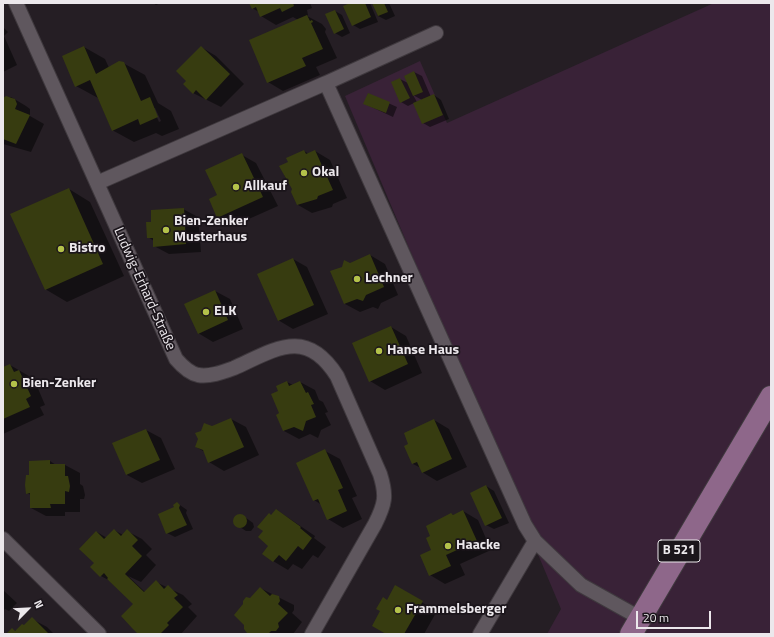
<!DOCTYPE html>
<meta charset="utf-8">
<style>
body{margin:0}
#map{position:relative;width:774px;height:637px;overflow:hidden;background:#251e24;font-family:"Titillium Web",sans-serif}
canvas{display:block}
.frame{position:absolute;inset:0;border:4px solid #ece8ec;pointer-events:none}
.north{position:absolute;left:8px;top:589px;width:40px;height:40px;-webkit-text-stroke:3px #1b151b;paint-order:stroke;rotate:66deg;font-size:11px;font-weight:700;line-height:16px;text-align:center;color:#ece8ec}
.north::after{content:'';display:block;margin:auto;width:14px;height:18px;background:#ece8ec;clip-path:polygon(50% 0,100% 100%,50% 72%,0 100%)}
.scale{position:absolute;left:636px;top:611px;width:75px;height:18px;box-sizing:border-box;border:2px solid #ece8ec;border-top:0;padding-left:5px;font-size:12px;line-height:14px;white-space:nowrap;color:#ece8ec;-webkit-text-stroke:3px #1b151b;paint-order:stroke}
</style>
<div id="map">
<canvas width="774" height="637"></canvas>
<div class="frame"></div>
<div class="north">N</div>
<div class="scale">20 m</div>
</div>
<script>
const c = document.querySelector('canvas').getContext('2d');
c.lineJoin = 'round';
function paint(path, color) { c.fillStyle = color; c.fill(path, 'evenodd'); }
function trace(path, color, width, dash) { c.strokeStyle = color; c.lineWidth = width; c.lineCap = dash ? 'butt' : 'round'; c.setLineDash(dash || []); c.stroke(path); }
function write(font, color, halo, rows, align = 'center') {
  c.font = font + ' "Titillium Web",sans-serif'; c.lineWidth = 3.5; c.setLineDash([]); c.textBaseline = 'middle'; c.strokeStyle = halo; c.fillStyle = color; for (const [text, x, y, turn = 0] of rows) {
    c.save(); c.translate(x, y); c.rotate((+turn || 0) * Math.PI / 180); c.textAlign = isNaN(turn) ? turn : align; if (halo) c.strokeText(text, 0, 0); c.fillText(text, 0, 0); c.restore();
  }
}
paint(new Path2D(`
 M714 3H771V634H547L561 609 345 96 420 61 447 123Z`), '#392237');
paint(new Path2D(`
 M153 3H161L156 5Z
 M250 3H310L312 8 307 10 308 15 307 16 322 24 326 29 325 32 337 58 316 67 320 75 283 91 268 82 298 20 293 17 276 25 261 16 259 12 252 8Z
 M352 3H370L378 22 360 29 353 25Z
 M373 3H389L395 16 386 20 378 16Z
 M335 11 342 15 350 33 342 37 335 33Z
 M3 27 8 32 4 36 17 65 3 72Z
 M84 47 105 59 110 70 123 63 145 75 158 103 171 111 179 129 162 136 156 133 134 142 112 130 98 98 76 86ZM153 108H155L161 121 159 122Z
 M201 47 216 56 244 84 221 107 193 93 187 81Z
 M414 72 422 76 431 97 434 95 441 100 449 119 430 127 423 123 414 103 408 106 401 102 400 79 408 83ZM413 95 422 100 417 102Z
 M368 94 397 107 393 117 365 104Z
 M6 97H11L26 106 30 109V116L44 124 31 152 3 144V100Z
 M304 151 309 154 315 151 330 160 347 198 333 204 332 207 312 213 298 205 290 181 286 179 281 167 289 163Z
 M242 155 256 163 278 206 233 226 218 217V196Z
 M69 189 90 202 124 276 67 302 45 289Z
 M183 209 198 217 201 252 169 254 154 246V241L148 237 152 223Z
 M370 255 385 264 398 295 381 303 378 309 373 307 360 312 345 304 332 272Z
 M293 259 307 267 328 314 293 329 278 320Z
 M215 291 230 299 243 329 213 342 198 333Z
 M391 327 406 336 422 373 385 390 370 381Z
 M10 365 34 379 45 405 40 407 44 415 3 434V368Z
 M287 382 293 385 300 382 315 390 319 400 323 402 328 412 325 413 331 425 321 430 318 438 310 434 299 439 284 431 277 415 280 413 279 391Z
 M231 419 246 427 259 455 224 471 209 462 205 452 196 447 199 439 212 427Z
 M434 420 449 429 467 467 437 481 422 472 421 468 413 464Z
 M146 430 161 438 175 469 142 483 127 475 113 444Z
 M325 451 340 459 357 496 352 498 362 519 343 528 328 519 322 505 314 500Z
 M50 461 56 465H65L80 473V484L83 486 85 495 84 499H80V512H65V516H46L31 508V495L27 493 30 476Z
 M486 486 494 491 509 523 494 529 486 525Z
 M177 503 187 510 186 513 193 529 175 537 167 533Z
 M277 510 315 536 314 538 326 547 318 558 313 555 302 569 293 564 288 570 273 561 270 545 264 531Z
 M463 511 478 520 491 550 460 564 465 575 445 584 430 575 432 550 451 514 454 515Z
 M242 515 253 523 254 527 251 531H246L235 524 234 519 237 516Z
 M114 530 123 535 127 531 142 539 152 549 146 555 156 565 141 582 128 576 145 592 156 582 183 595 192 604 188 607 197 616 181 634H140L134 604 112 582 101 576 92 567 95 563 97 532 107 538Z
 M395 587 437 611 424 634H388L381 611Z
 M260 588 294 605V610L292 613 302 622 293 634H252L248 632 250 599Z
 M3 590 17 603 9 611 5 609 3 611Z
 M32 619 47 627 54 634H8L25 626Z`), '#0007');
paint(new Path2D(`
 M249 3H293L294 6 282 12 280 8 260 17 256 7 252 9Z
 M350 3H365L371 17 352 26 343 6Z
 M372 3H384L388 12 378 16Z
 M335 10 344 29 334 34 325 14Z
 M307 15 310 21 312 20 313 22 311 23 323 49 302 58 306 66 267 83 249 40Z
 M84 46 96 74 119 61 124 62 141 101 150 97 158 117 140 125 138 119 112 131 90 80 75 87 62 56Z
 M201 46 230 74 206 100 196 90 193 94 183 84 186 81 176 71Z
 M414 71 423 92 413 96 404 76Z
 M400 78 410 98 400 103 391 82Z
 M368 93 390 102 386 113 363 104Z
 M434 94 443 115 422 124 413 103Z
 M6 96 15 99 17 104 15 109 30 115 16 144 3 139V98Z
 M304 150 306 154 315 150 333 190 318 196 317 199 297 205 291 192 292 189 279 166 288 162 286 158Z
 M242 153 263 197 217 218 209 199 217 195 205 170Z
 M69 188 103 264 45 290 10 214Z
 M184 208 186 244 153 247V238H147L146 222H151V210Z
 M370 254 384 287 366 295 363 301 357 299 344 304 330 271 342 267 344 260 350 263Z
 M293 258 314 305 278 321 257 274Z
 M215 290 228 320 198 334 184 304Z
 M391 326 408 364 369 382 352 343Z
 M10 364 14 372 19 370 31 396 26 399 30 407 3 419V367Z
 M287 381 289 386 300 381 306 393 308 392 314 404 311 405 316 417 306 421 303 431 294 427 283 431 276 415 279 413 271 394 278 391 276 386Z
 M231 418 244 447 208 463 203 450 195 447 198 439 195 433 201 431 204 423 212 426Z
 M434 419 452 459 422 473 417 462 412 464 404 446 408 444 404 433Z
 M146 429 160 460 126 475 112 443Z
 M325 449 343 488 338 490 347 511 327 520 318 499 313 501 296 463Z
 M50 460V464H65V476H68L70 486 69 492 65 491V504H50L51 508H30V493L26 494 25 485 26 475H29V461Z
 M486 485 502 518 485 526 470 493Z
 M177 502 180 505 179 508 187 525 166 534 158 514 174 507 173 505Z
 M276 509 301 527 300 528 312 538 303 550 298 546 286 561 279 555 273 562 262 554 268 546 258 537 263 531 257 527 269 513 271 515Z
 M463 510 477 541 446 555 451 566 429 576 420 555 431 550 426 538 430 536 426 526 451 513 453 515Z
 M233 521a7 7 0 1 1 14 0a7 7 0 1 1-14 0Z
 M114 529 121 536 127 529 138 540 132 546 142 556 125 574 144 592 156 580 164 589 168 585 178 595 174 598 183 607 167 623 169 625 160 634H138L132 628 121 616 133 604 107 579 108 578 104 573 100 577 90 567 94 563 79 549 96 531 104 539Z
 M395 585 423 601 404 634H386L372 626 380 611 376 609 383 597 387 600Z
 M260 587 270 596 272 594 279 596 280 601 278 604 288 613 278 623 279 627 276 631H271L268 634 247 633 244 629V625L234 615 243 604V601L246 597 250 598Z
 M32 617 49 634H6L12 628 15 631 22 624 24 625Z`), '#373c10');
const service = new Path2D(`
 M16 3 176 359C182 366 189 373 198 375 210 377 223 372 234 368 276 349 306 327 337 376L380 474C387 496 385 504 375 524L312 634
 M436 33 326 83 525 525 535 541 581 585 640 618
 M97 183 326 83
 M3 539 99 634
 M480 634 535 541`);
const primary = new Path2D(`
 M631 634 771 397`);
trace(service, '#3f393e', 16);
trace(primary, '#3f393e', 24);
trace(service, '#5f575e', 14);
trace(primary, '#8e678a', 22);
for (const [x, y, r, color] of [
 [304,173,4,"#b4c24a"],
 [236,187,4,"#b4c24a"],
 [166,230,4,"#b4c24a"],
 [61,249,4,"#b4c24a"],
 [357,279,4,"#b4c24a"],
 [206,312,4,"#b4c24a"],
 [379,351,4,"#b4c24a"],
 [14,384,4,"#b4c24a"],
 [448,546,4,"#b4c24a"],
 [398,610,4,"#b4c24a"]
]) { const dot = new Path2D(); dot.arc(x, y, r, 0, 2 * Math.PI); c.fillStyle = color; c.fill(dot); trace(dot, '#1b151b', 1.5); }
for (const [x, y, w] of [
 [679,551,42]
]) { const box = new Path2D(); box.roundRect(x - w / 2, y - 11, w, 22, 3); c.fillStyle = '#1b151b'; c.fill(box); trace(box, '#ece8ec', 1); }
write('bold 13px', '#ece8ec', null, [
 ["B 521",679,551]
]);
write('bold 14px', '#ece8ec', '#1b151b', [
 ["Okal",312,173],
 ["Allkauf",244,187],
 ["Bien-Zenker",174,222],
 ["Musterhaus",174,238],
 ["Bistro",69,249],
 ["Lechner",365,279],
 ["ELK",214,312],
 ["Hanse Haus",387,351],
 ["Bien-Zenker",22,384],
 ["Haacke",456,546],
 ["Frammelsberger",406,610]
], 'left');
write('14px', '#ece8ec', '#1b151b', [
 ["Ludwig-Erhard-Straße",144,289,66]
]);
</script>
